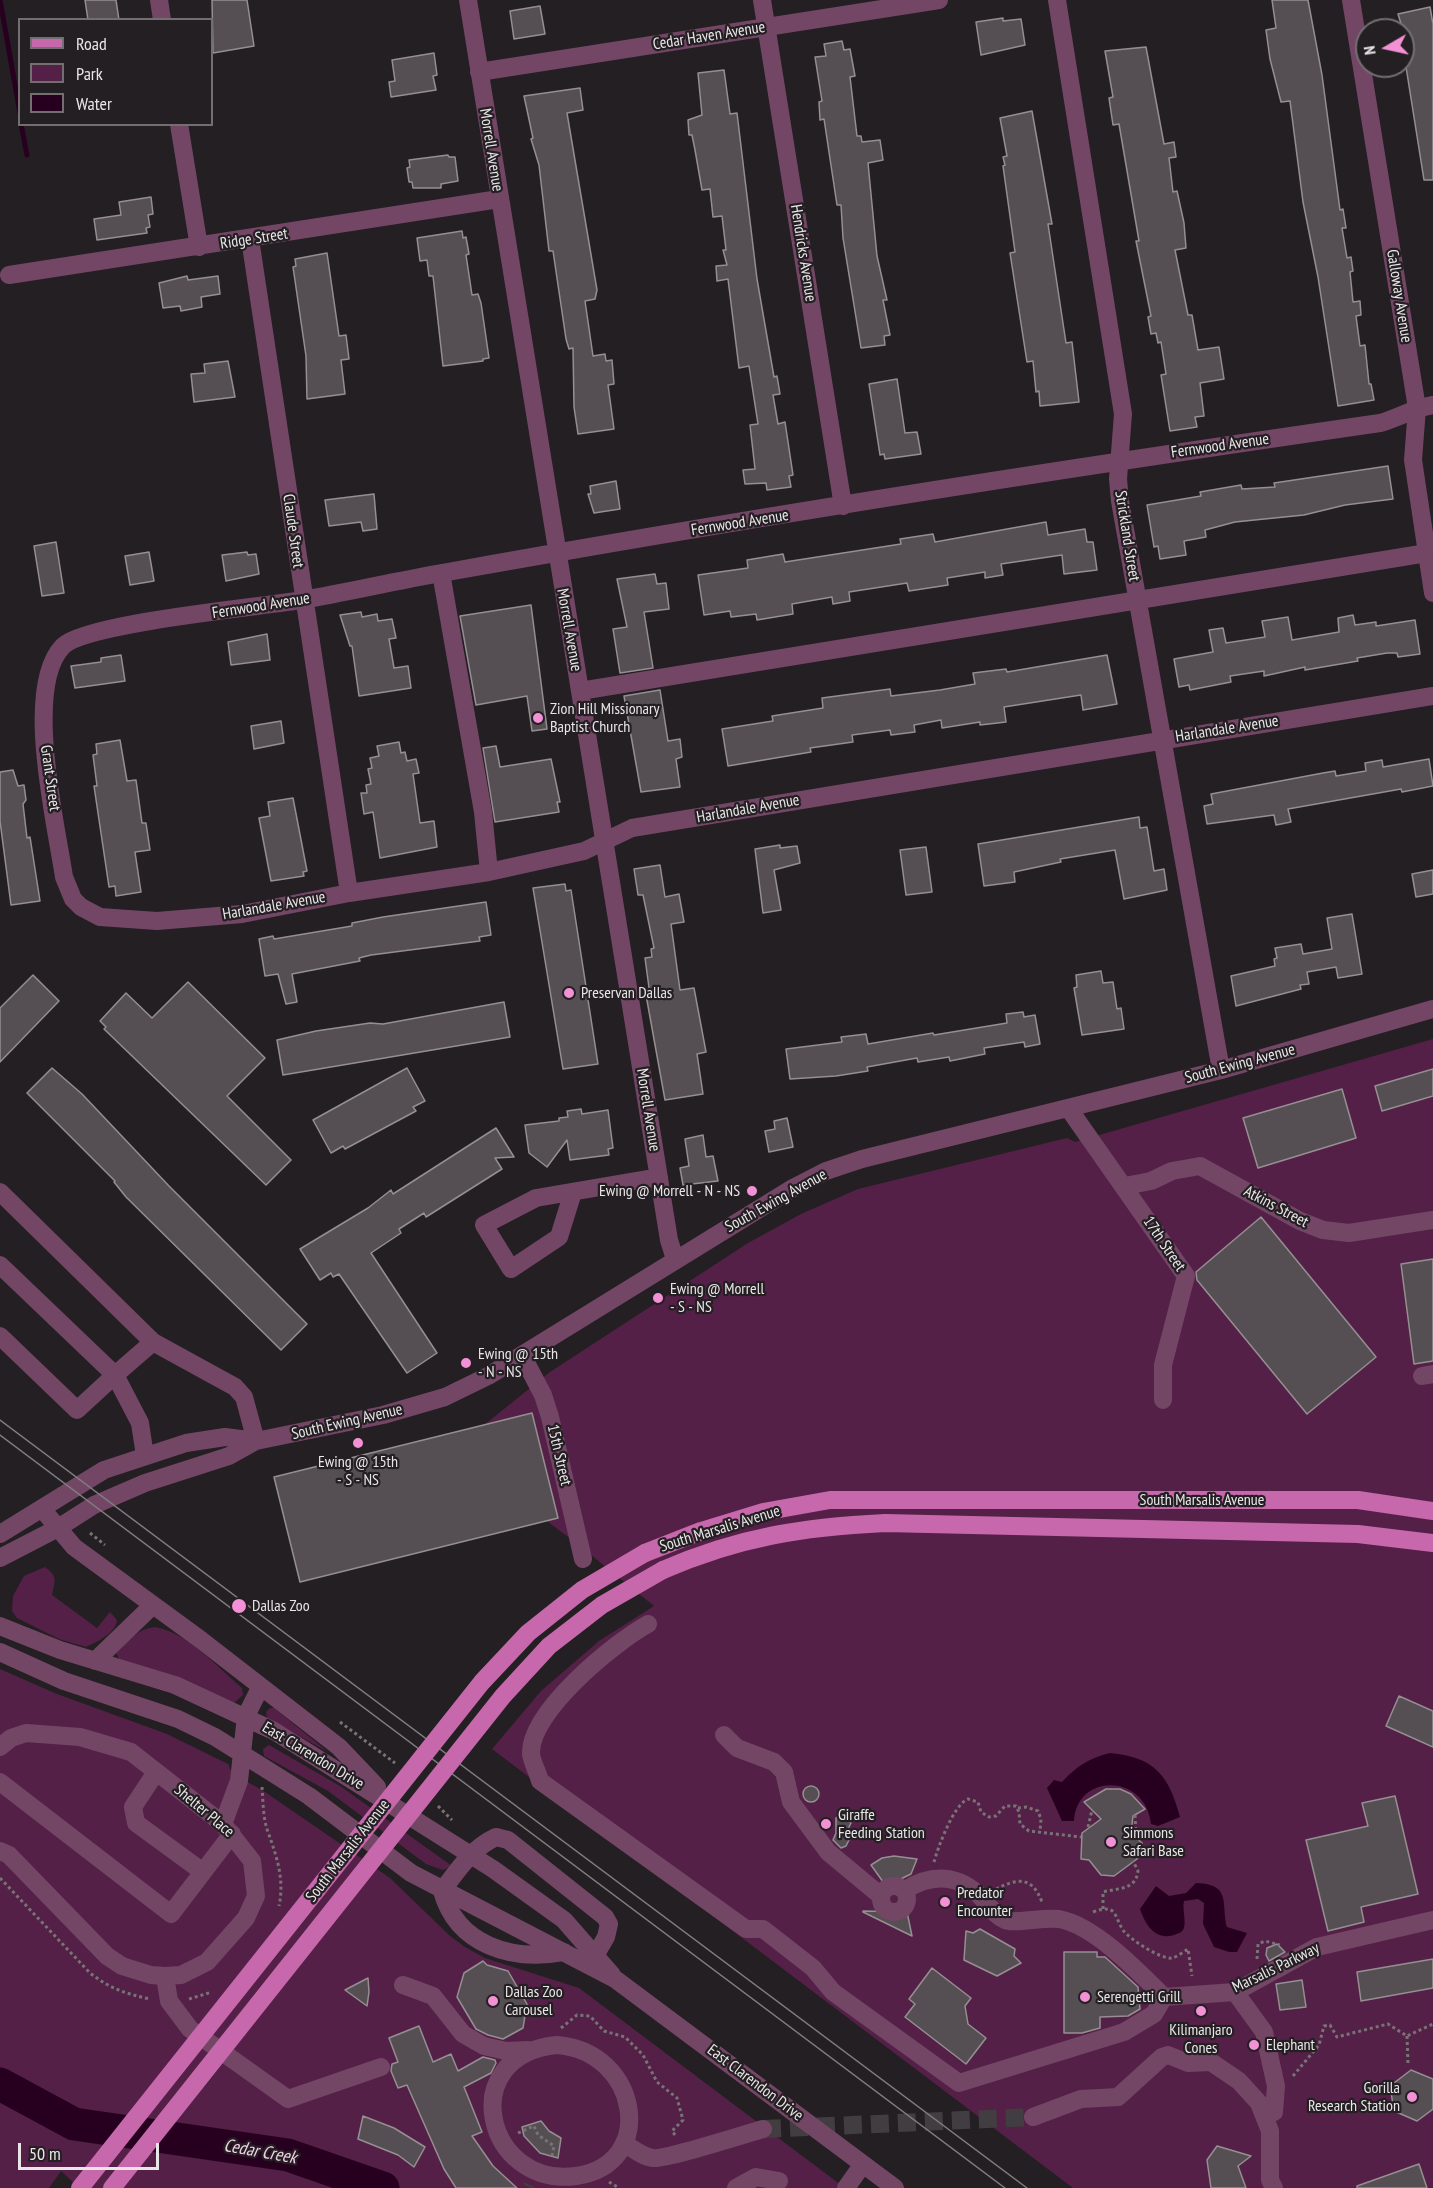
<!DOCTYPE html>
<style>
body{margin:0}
#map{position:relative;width:1433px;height:2188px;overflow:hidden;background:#241f22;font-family:"PT Sans Narrow",sans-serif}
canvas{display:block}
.legend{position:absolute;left:18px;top:18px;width:195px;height:108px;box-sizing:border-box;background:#241f22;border:2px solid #736f71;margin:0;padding:8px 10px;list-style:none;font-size:18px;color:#e9e6e8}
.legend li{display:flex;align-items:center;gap:12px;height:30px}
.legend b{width:30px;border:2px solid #736f71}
.north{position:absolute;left:1355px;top:18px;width:60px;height:60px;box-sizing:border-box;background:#241f22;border:2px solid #736f71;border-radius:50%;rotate:261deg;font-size:16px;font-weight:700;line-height:24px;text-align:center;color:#e9e6e8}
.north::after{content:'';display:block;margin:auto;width:21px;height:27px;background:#f391d6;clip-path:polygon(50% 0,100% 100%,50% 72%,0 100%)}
.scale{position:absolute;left:18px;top:2143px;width:141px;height:27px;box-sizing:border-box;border:3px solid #e9e6e8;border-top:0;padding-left:8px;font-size:18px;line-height:21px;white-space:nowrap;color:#e9e6e8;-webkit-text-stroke:4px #241f22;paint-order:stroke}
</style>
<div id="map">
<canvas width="1433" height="2188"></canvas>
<ul class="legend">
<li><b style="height:8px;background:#c668ab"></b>Road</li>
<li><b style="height:16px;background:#552047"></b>Park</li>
<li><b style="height:16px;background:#28001f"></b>Water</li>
</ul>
<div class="north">N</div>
<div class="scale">50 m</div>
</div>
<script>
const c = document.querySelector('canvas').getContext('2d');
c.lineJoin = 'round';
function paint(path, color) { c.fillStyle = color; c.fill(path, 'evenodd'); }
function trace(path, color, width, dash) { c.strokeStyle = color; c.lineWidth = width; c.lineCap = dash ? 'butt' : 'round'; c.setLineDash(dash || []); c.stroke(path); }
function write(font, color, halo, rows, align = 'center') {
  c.font = font + ' "PT Sans Narrow",sans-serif'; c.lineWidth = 4.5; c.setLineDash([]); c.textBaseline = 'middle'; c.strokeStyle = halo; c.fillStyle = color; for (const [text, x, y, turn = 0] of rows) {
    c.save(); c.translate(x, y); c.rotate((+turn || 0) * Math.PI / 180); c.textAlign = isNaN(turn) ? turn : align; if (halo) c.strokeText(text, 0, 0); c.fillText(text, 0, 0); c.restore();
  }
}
paint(new Path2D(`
 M1433 1039V2188H1073L492 1749 541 1691 599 1641 654 1606 580 1546 453 1450 550 1372 748 1243 801 1214 858 1189 1067 1138 1075 1142Z
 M45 1567C58 1576 55 1581 52 1595L97 1628 110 1612 117 1620C115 1634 98 1641 86 1647L59 1639 17 1618 12 1611 13 1596 24 1576Z
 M155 1627C188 1633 217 1667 242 1688L243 1695 234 1703 119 1659 116 1653C128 1640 138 1629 155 1627Z
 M0 1669 57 1694 167 1734 228 1764 232 1773 265 1792 390 1878 450 1936 465 1947 485 1958 579 1988 845 2188H79L61 2171 49 2188H0Z
 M270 1708H274L328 1752 267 1718 266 1712Z
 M269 1745 340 1786 452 1866 443 1870 426 1864 328 1791 264 1756 263 1749Z`), '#552047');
paint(new Path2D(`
 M1110 1753C1155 1757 1169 1776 1180 1817L1158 1826 1151 1824C1146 1774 1077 1772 1074 1821H1062L1047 1788 1054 1780 1062 1782C1077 1766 1089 1758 1110 1753Z
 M1196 1883C1232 1884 1221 1904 1227 1927L1247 1933 1237 1952H1229L1214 1947 1203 1924 1204 1903 1198 1899 1184 1901C1182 1909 1187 1924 1183 1930 1180 1934 1178 1933 1174 1935 1155 1941 1145 1924 1140 1909L1156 1886 1169 1896 1186 1893Z`), '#28001f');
trace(new Path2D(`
 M0 0 20 113
 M21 124 27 155`), '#28001f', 5);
trace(new Path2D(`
 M0 2084 74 2124 288 2155 383 2188`), '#28001f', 33);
const building = new Path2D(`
 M85 0H116L119 20H88Z
 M212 0H247L254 46 213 53Z
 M1272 0H1308L1322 75 1340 210 1343 209 1346 228H1342L1347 258 1351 257 1353 271 1350 272 1353 302 1360 301 1361 315 1356 316 1360 346 1365 345 1369 384H1371L1374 400 1338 406 1318 277 1303 202 1290 101 1281 102 1270 59 1266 30 1276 28Z
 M540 6 545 34 514 39 510 11Z
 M1430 7 1433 24V180H1424L1403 48V30L1398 14Z
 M1003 18V21L1021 19 1025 45 981 55 976 22Z
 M842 41 844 50 850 49 855 76 850 77 857 136H861L862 142 880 140 883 160 868 163 877 256 887 300H883L890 335 884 336 885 345 861 348 843 238 841 205H837L824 119 820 120 819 102 822 101 815 57 826 56 824 44Z
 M1146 47 1164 144 1174 142 1176 157 1169 158 1173 192 1177 191 1184 223 1186 248 1175 250 1188 315H1192L1198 350 1219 347 1224 379 1200 383 1204 416 1195 417 1197 427 1170 431 1161 375 1166 374 1161 342 1158 343 1156 333 1151 334 1148 317 1151 316 1136 241H1139L1119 124 1113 125 1109 98 1113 97 1105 51Z
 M434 53 437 75 433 76 436 90 391 97 389 82 395 81 392 60Z
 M724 70 730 114 737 113 757 279 774 377 777 376 780 394 773 395 778 424 785 422 793 475 789 476 791 487 767 490 766 483 745 484 743 470 755 469 750 425 758 424 749 366 739 368 728 279 717 281 716 266 727 265 723 250H726L722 216 713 217 710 189 702 190 695 150 692 135H689L688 120 702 115 698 73Z
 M580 88 583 110 567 113 597 290 595 299 585 301 593 356 605 354 606 361 612 360 614 384 608 385 614 429 578 434 574 407 573 348 569 349 566 339 553 251H549L539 165 531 139 533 138 524 96Z
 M1032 111 1052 224H1048L1066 343 1072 342 1079 402 1040 406 1039 391 1036 392 1033 361 1027 362 1010 253 1015 252 1003 166 1005 165 1003 157 1007 156 1000 118Z
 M448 155 449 157H455L458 181 441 184V188H413L412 182H409L407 168 410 167 409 160Z
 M151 197 153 214 148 215 150 227 146 228 147 233 97 240 94 219 121 215 119 202Z
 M462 231 463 238 466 237 469 254 466 255 472 295 478 294 481 303 489 358 483 359V361L443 366 433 276H429L427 260 420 261 417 238Z
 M327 253 339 336 346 335 349 359 341 360 345 394 307 399 306 356 293 267 296 266 295 259Z
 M187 276 188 280 218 276 220 294 201 297 202 307 181 311 180 306 163 308 159 283Z
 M228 361 235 397 194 402 191 374 205 373 204 364Z
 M897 379 905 433 917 432 921 454 885 459 884 454 880 455 869 384Z
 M1388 466 1393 499 1345 505 1304 515 1235 522 1205 530 1206 537 1184 541 1186 555 1160 559 1158 546 1154 547 1147 505 1201 496 1200 492 1241 485 1242 489 1275 487 1274 483Z
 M616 481 620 509 594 513 588 494H591L590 486Z
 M374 494 377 529 363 531 361 522 329 526 325 500Z
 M1046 522 1048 535 1085 529 1087 542H1093L1097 570 1064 574 1062 555 1001 564 1003 575 985 578V572L947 578 948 585 909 591 907 583 849 592 850 601 833 604 832 597 792 604 793 614 757 620 756 614 731 617 730 611 704 615 698 575 748 568 747 560 783 554 785 562 901 544 900 539 933 534 935 542Z
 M56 542 64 593 42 596 34 546Z
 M149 552 154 581 130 585 125 556Z
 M247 552 248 555 256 554 259 574 226 581 222 555Z
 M655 574 657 584 666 583 669 609 644 612 653 668 620 673 613 629 627 627 617 579Z
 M531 605 547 729 532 731 527 696 476 705 460 616Z
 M361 612 362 617 377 614 378 621 392 619 396 638 389 639 394 668 408 666 411 688 359 696 352 646H350L340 615Z
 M1353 615 1355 625 1376 622V626L1415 620 1420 654 1398 657 1397 653H1387L1357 658 1358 661 1305 670V667L1264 676V671L1230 676 1231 682 1190 690 1189 685 1179 687 1174 659 1213 652 1209 630 1223 628 1226 643 1265 637 1262 621 1288 617 1292 640 1339 632 1338 618Z
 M267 634 270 660 231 665 228 642Z
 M121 655 125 681 75 688 71 666 101 662V658Z
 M1107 655 1117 704 1083 710 1081 695 1004 707 1006 722 980 725V722L942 728 941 720 914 725 915 732 891 735 890 730 852 735 853 742 810 748 811 752 728 766 722 729 773 721 772 716 823 708 822 698 890 689 891 696 940 690 975 684 973 673 1006 669 1007 672Z
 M660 690 668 741 680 739 682 757 676 759 680 787 641 792 624 696Z
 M281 721 284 743 254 749 251 726Z
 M120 740 127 781 136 780 142 823H146L150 850 135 852 141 892 116 896 115 886 109 887 94 786H97L93 755 97 754 96 744Z
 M399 742 401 753 405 752 407 761 416 759 419 773 413 774 420 823 434 821 437 847 380 858 373 812 364 814 361 793H367L366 785 371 784 368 769 372 768 370 758 379 756 377 746Z
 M496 746 500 767 551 759 560 802H557L559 812 495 822 483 748Z
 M1429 759 1433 786 1402 792 1401 789 1288 809 1291 822 1276 825 1274 815 1207 824 1204 806 1213 804 1211 794 1323 773 1335 771 1336 776 1366 771 1365 763 1382 760 1383 767Z
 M13 770 18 786 24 785 26 800 23 804 27 838 30 837 40 901 11 905 0 821V772Z
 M293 798 307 871 303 872 304 876 271 881 259 818 270 816 268 802Z
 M1139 817 1140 828 1147 827 1154 871 1164 869 1167 890 1124 899 1115 850 1060 859 1061 862 1014 872 1015 882 984 886 978 844Z
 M780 845V848L797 846 800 863 774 870 781 910 763 913 755 849Z
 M926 847 932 892 906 895 900 850Z
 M660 865 665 897 679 894 684 922 671 924 680 990 694 988 706 1052 697 1054 703 1094 665 1100 646 995H650L645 958 652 957 651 949 654 948 643 895H638L634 869Z
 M1433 870V894L1416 897 1412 874Z
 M565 884 566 891 571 890 598 1064 563 1069 533 888Z
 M486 902 491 935 479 937 480 941 371 955 359 958 360 961 292 974 297 1002 286 1004 278 974 265 976 259 939 273 936 274 939 352 926V923L383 917Z
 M1352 914 1362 974 1338 978 1336 967 1307 972 1309 984 1300 985 1301 989 1236 1006 1231 976 1275 966 1274 959 1277 958 1275 948 1301 944 1303 954 1332 949 1327 918Z
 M1101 971 1103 983 1113 982 1117 1009 1121 1008 1124 1029 1082 1035 1074 988 1077 987 1076 975Z
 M33 975 59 1001 0 1062V1008Z
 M188 982 265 1058 227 1096 291 1160 266 1185 104 1029 106 1027 100 1021 126 993 152 1018Z
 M504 1002 510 1037 283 1075 277 1040 316 1031 370 1023 383 1024Z
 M1023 1012 1024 1017 1035 1015 1040 1044 1025 1047 1024 1042 984 1048 985 1054 950 1061 949 1057 918 1062 917 1058 867 1067 868 1071 836 1076 790 1079 786 1049 842 1042 841 1037 866 1034 868 1044 933 1033 934 1035 1007 1023 1006 1014Z
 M52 1068 82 1094 169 1186 307 1324 281 1350 126 1197 114 1182 115 1181 27 1093Z
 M407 1068 425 1101 413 1107 416 1111 345 1149 343 1146 331 1153 313 1120Z
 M1433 1069V1096L1382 1111 1375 1086Z
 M1342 1089 1356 1138 1258 1168 1243 1118Z
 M581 1109 582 1114 608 1110 613 1148 608 1149 609 1155 570 1160 567 1140 547 1167 529 1153 525 1125 559 1121V1118L568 1117 567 1111Z
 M787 1118 793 1147 769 1152 765 1131 775 1129 774 1121Z
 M496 1128 514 1157 495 1158 502 1169 426 1217 424 1213 399 1229 401 1233 371 1253 437 1353 407 1373 339 1274 333 1277 331 1273 320 1280 300 1249 368 1208 391 1190 393 1194Z
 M703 1135 706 1157 713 1156 718 1181 683 1185 680 1168 689 1166 685 1139Z
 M1261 1217 1376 1357 1307 1414 1197 1280 1196 1272Z
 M1433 1259V1361L1414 1364 1401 1264Z
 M532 1413 558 1518 300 1582 274 1477Z
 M1399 1696 1433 1711V1747L1386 1726Z
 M803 1794a8 8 0 1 1 16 0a8 8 0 1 1-16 0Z
 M1106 1789H1120L1131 1794 1145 1809 1133 1816 1131 1833 1142 1843V1852L1137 1859 1114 1876 1101 1875 1089 1860 1081 1859 1082 1833 1101 1819 1084 1802Z
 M1395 1796 1418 1894 1361 1907 1364 1922 1328 1931 1306 1840 1368 1826 1362 1803Z
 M843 1815 851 1823 846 1833 849 1840 846 1846 841 1848 833 1840 836 1833V1818Z
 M894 1856 917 1859 911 1874 886 1886 871 1865 882 1858Z
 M863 1911 907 1912 912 1936 863 1912Z
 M980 1929 1015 1949 1014 1956 1021 1963 997 1976 964 1960 966 1931 973 1933Z
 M1277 1944 1285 1952 1269 1961 1266 1955 1267 1948Z
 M1064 1952H1097V1957H1105L1138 1987 1140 2009 1128 2016 1100 2017V2028L1082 2033H1064Z
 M1433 1959V1988L1361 2001 1357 1972Z
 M483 1961 487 1965 508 1971 527 2004 523 2028 503 2039 488 2035 476 2029 457 1997 464 1973Z
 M932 1968 971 1998 965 2006 968 2024 986 2038 966 2064 905 2017 915 2004 909 1999Z
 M368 1978 369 1992 367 2006 345 1990Z
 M1302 1980 1306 2007 1280 2010 1276 1984Z
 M419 2026 433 2062 451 2054 458 2071 483 2057 495 2060 496 2063 491 2073 464 2087 482 2132 472 2136 493 2166 517 2188H456L444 2169 407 2085 398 2088 391 2071 392 2064 398 2062 389 2038Z
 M1411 2070 1433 2079V2109L1417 2121 1394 2111 1390 2086Z
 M363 2116 394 2128 425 2147 414 2167 398 2155 358 2139Z
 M541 2121 549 2131 561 2138 558 2158 540 2153 524 2136 522 2127Z
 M1217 2146 1251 2156 1238 2166 1246 2188H1211L1207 2160Z
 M1419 2164 1427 2188H1357V2186Z`);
paint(building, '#554f53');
trace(building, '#958f92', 1.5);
trace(new Path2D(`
 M763 2129 1033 2117
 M531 2188 532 2186`), '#423d40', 18, [18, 9]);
trace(new Path2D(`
 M90 1533 105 1545
 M340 1722 395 1763
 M262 1787C263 1800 263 1817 267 1829 276 1855 285 1878 279 1906
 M438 1806 452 1820
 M1018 1808 1026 1807 1038 1811 1041 1819 1040 1832
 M1135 1815 1136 1836
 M1088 1827 1092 1810
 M934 1862C938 1847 954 1804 968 1799L978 1802 981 1812 989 1817 996 1816 1005 1806H1016L1019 1812 1020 1824 1029 1831 1081 1837
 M0 1878 90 1973C109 1988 126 1994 150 1999
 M996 1889C1018 1878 1032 1876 1042 1902
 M1103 1909V1892C1118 1888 1136 1890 1138 1871L1133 1861
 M1093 1912C1117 1903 1114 1916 1123 1930 1129 1939 1162 1960 1172 1958 1177 1957 1183 1952 1188 1949L1192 1976
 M1257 1959 1258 1944 1265 1941 1280 1945
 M189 1999 212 1992
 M561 2028 577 2015 590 2016 604 2031 625 2037 643 2055 657 2082 677 2098 683 2120 672 2131 675 2135
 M1407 2036 1408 2064
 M1293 2076 1319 2045 1324 2026 1330 2025 1337 2037 1388 2024 1407 2036 1433 2024
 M518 2133 534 2126 538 2135 554 2146 552 2156
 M609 2182 619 2188`), '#787476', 3, [3, 3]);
trace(new Path2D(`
 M159 0 162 20
 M468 0 669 1240 675 1259
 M762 0 843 506
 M1057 0 1123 414 1118 479 1120 501 1221 1070
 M1351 0 1417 408 1413 460 1433 593
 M479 72 939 0
 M179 124 199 247
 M250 239 349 893
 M9 275 499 199
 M1433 405C1414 408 1398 418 1380 423 1067 468 753 517 442 573 395 581 349 592 302 600 260 607 86 623 63 646 23 687 56 823 64 877L73 899 81 907 100 917 157 921 242 914 349 893 489 872 584 851 632 828 1433 696
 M441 573 483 812 489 872
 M580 691 1427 553
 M1069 1109 1186 1276 1163 1365V1400
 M1125 1186 1151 1181 1172 1171 1200 1166 1300 1221 1323 1230 1349 1233 1433 1220
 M0 1192 153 1342 235 1387 244 1397 256 1441
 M573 1192 559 1237 511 1269 484 1225 536 1198 659 1177
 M0 1265 115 1375 153 1342
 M0 1336 77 1410 115 1375 140 1423 145 1456
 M522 1355 543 1395 550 1417 583 1559
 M1422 1376 1433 1374
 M43 1510 74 1547 201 1640 339 1747 377 1787
 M0 1534 104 1470 186 1443 225 1437 256 1441
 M0 1558 58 1528 94 1505 145 1483 229 1456 256 1441 383 1415 445 1397 488 1376 793 1188 826 1171 862 1159 1221 1070 1433 1009
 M648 1624C614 1643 529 1712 531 1754 532 1762 538 1773 540 1781L746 1929H763L813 1968 833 1992 959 2083 1124 2032 1154 2014 1164 1997 1235 1992 1317 1947 1433 1920
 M0 1626 60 1650 175 1685 274 1731 493 1869 564 1920 612 1975
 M0 1652 64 1681 178 1719 215 1737 309 1796 411 1873 615 1979 895 2188
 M95 1661 153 1605
 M724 1735 737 1748 774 1762 784 1772 791 1802 828 1852 881 1896
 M0 1747 11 1738 26 1733 80 1737 131 1752 223 1824 252 1861 256 1896 246 1918 207 1962 181 1975 165 1976 151 1975 122 1966 107 1956 9 1855 0 1851
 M156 1772 133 1807 136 1823 203 1872
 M0 1782 171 1914 232 1834
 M223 1824 239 1781 246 1716 260 1688
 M881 1899a13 13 0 1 1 26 0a13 13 0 1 1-26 0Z
 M905 1890C932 1873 959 1874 982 1898 989 1905 995 1916 1005 1920 1014 1924 1043 1917 1059 1919 1094 1925 1139 1972 1164 1997
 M564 1952C512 1962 457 1945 442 1891 458 1870 472 1848 496 1837L508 1840 605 1917 609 1924 606 1937 596 1954
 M165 1976 169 2001 190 2029 288 2099 381 2067
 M403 1985 433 1996 463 2034 484 2046 506 2051 528 2050
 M1235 1992 1264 2032 1276 2086 1274 2112 1265 2117
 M557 2045C639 2051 659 2164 576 2176 485 2188 454 2055 557 2045Z
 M1033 2117 1081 2099 1118 2097 1162 2057 1168 2055 1188 2063 1211 2062 1239 2081 1259 2103 1270 2131V2180L1274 2188
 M624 2143C633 2149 643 2157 653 2158 664 2160 746 2134 763 2129
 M736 2188 756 2177 779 2181
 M846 2188 863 2164`), '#744666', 18);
trace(new Path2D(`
 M645 1553 701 1531 763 1512 830 1500H1358L1433 1511
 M663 1570C739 1537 803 1527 885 1523L1358 1534 1433 1543`), '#c668ab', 18);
trace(new Path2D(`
 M0 1420 1027 2188
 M0 1435 1005 2188`), '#807c7f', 1.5);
trace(new Path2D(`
 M80 2188 482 1682 528 1633 582 1590 645 1553
 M112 2188 503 1696 549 1646 602 1605 663 1570`), '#c668ab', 18);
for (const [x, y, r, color] of [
 [538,718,6,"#f391d6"],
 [569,993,6,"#f391d6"],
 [752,1191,6,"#f391d6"],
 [658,1298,6,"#f391d6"],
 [466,1363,6,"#f391d6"],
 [358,1443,6,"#f391d6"],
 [239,1606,8,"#f391d6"],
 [826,1824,6,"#f391d6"],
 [1111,1842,6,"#f391d6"],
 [945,1902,6,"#f391d6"],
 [1085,1997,6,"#f391d6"],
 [493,2001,6,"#f391d6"],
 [1201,2011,6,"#f391d6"],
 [1254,2045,6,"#f391d6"],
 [1412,2097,6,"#f391d6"]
]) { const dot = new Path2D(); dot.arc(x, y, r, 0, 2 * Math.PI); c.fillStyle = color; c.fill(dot); trace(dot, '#241f22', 2); }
write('16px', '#e9e6e8', '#241f22', [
 ["Cedar Haven Avenue",709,36,-9],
 ["Morrell Avenue",491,150,81],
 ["Ridge Street",254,239,-9],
 ["Hendricks Avenue",803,253,81],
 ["Galloway Avenue",1399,296,81],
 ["Fernwood Avenue",1220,446,-8],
 ["Fernwood Avenue",740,523,-9],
 ["Claude Street",293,531,82],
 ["Strickland Street",1127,536,81],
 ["Fernwood Avenue",261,606,-9],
 ["Morrell Avenue",569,630,80],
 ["Harlandale Avenue",1227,729,-9],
 ["Grant Street",50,778,82],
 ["Harlandale Avenue",748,809,-10],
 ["Harlandale Avenue",274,906,-10],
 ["South Ewing Avenue",1240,1064,-15],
 ["Morrell Avenue",648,1110,81],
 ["South Ewing Avenue",776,1201,-29],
 ["Atkins Street",1276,1207,28],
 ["17th Street",1164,1244,56],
 ["South Ewing Avenue",347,1422,-13],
 ["15th Street",559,1455,77],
 ["South Marsalis Avenue",1202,1500],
 ["South Marsalis Avenue",720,1529,-17],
 ["East Clarendon Drive",313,1756,31],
 ["Shelter Place",204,1811,40],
 ["South Marsalis Avenue",348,1851,-52],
 ["Marsalis Parkway",1276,1968,-26],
 ["East Clarendon Drive",755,2083,37]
]);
write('16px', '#e9e6e8', '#241f22', [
 ["Zion Hill Missionary",550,709],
 ["Baptist Church",550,727],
 ["Preservan Dallas",581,993],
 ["Ewing @ Morrell - N - NS",740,1191,"right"],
 ["Ewing @ Morrell",670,1289],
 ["- S - NS",670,1307],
 ["Ewing @ 15th",478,1354],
 ["- N - NS",478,1372],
 ["Ewing @ 15th",358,1462,"center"],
 ["- S - NS",358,1480,"center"],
 ["Dallas Zoo",252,1606],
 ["Giraffe",838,1815],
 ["Feeding Station",838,1833],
 ["Simmons",1123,1833],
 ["Safari Base",1123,1851],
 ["Predator",957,1893],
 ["Encounter",957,1911],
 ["Dallas Zoo",505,1992],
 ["Carousel",505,2010],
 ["Serengetti Grill",1097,1997],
 ["Kilimanjaro",1201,2030,"center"],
 ["Cones",1201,2048,"center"],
 ["Elephant",1266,2045],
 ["Gorilla",1400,2088,"right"],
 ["Research Station",1400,2106,"right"]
], 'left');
write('italic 18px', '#f4cde6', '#241f22', [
 ["Cedar Creek",260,2152,10]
]);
</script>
